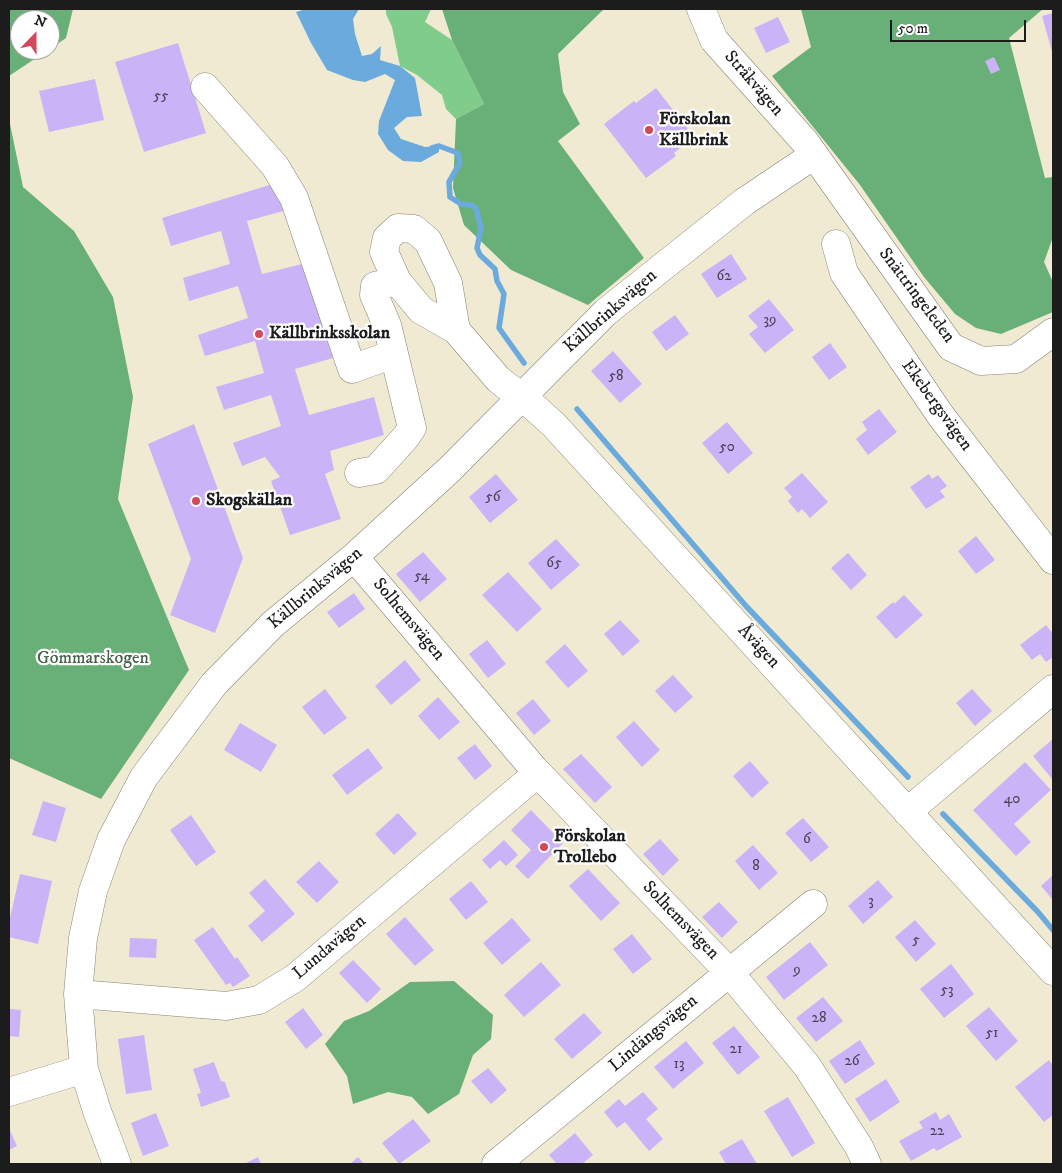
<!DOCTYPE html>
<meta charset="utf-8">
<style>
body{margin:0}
#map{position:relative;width:1062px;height:1173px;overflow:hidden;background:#f1ead3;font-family:"IM FELL DW Pica",serif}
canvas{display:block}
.frame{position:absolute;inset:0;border:10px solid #1c1c1c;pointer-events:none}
.north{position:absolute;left:10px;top:10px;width:50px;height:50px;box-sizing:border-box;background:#fff;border:1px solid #a4a4a4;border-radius:50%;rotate:22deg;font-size:14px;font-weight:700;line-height:20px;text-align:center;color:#1c1c1c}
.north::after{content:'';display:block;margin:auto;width:18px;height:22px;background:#d1495b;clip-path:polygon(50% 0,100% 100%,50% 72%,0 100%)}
.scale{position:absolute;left:890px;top:20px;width:136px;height:22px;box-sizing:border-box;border:2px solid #1c1c1c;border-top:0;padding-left:6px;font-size:15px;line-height:18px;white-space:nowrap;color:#1c1c1c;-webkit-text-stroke:4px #fff;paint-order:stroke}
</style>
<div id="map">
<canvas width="1062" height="1173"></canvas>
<div class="frame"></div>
<div class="north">N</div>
<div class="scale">50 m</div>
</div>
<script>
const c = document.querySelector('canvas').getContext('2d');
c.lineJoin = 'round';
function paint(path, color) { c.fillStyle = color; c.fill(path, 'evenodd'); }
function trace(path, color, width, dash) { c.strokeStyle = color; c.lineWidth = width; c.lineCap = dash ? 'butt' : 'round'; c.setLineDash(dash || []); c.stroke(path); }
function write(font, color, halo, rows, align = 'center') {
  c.font = font + ' "IM FELL DW Pica",serif'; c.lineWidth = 4.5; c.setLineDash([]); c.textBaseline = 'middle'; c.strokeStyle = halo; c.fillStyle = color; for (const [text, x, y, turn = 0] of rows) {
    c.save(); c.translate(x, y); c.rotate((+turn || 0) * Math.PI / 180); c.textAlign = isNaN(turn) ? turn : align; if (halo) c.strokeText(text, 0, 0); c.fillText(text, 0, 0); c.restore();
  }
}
paint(new Path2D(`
 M386 9H431L425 22 452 40 484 104 456 119 446 109 442 95 417 75 400 66 392 27 386 14Z`), '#80cc8b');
paint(new Path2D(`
 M9 9H73L66 38 50 49V20H20V50H48L9 76Z
 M442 9H604L558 54 563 92 580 124 558 141 644 258 588 305 511 270 464 225 453 188 456 119 484 104 452 40Z
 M801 9H1043L1009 38 1045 178 1053 177V237L1044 262 1053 282V312L1001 334 976 328 955 314 924 277 860 185 772 76 811 47Z
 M9 119 23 187 74 231 113 297 133 397 118 499 189 670 101 799 9 758Z
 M454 981 493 1015 491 1039 473 1055 459 1094 428 1114 412 1097 388 1092 353 1104 347 1076 325 1044 344 1021 369 1011 410 982Z`), '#68b077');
paint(new Path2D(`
 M306 9H359L353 19 355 34 362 56 372 54 381 46 380 60 400 66 415 78 422 116 407 117 394 128 401 139 425 147 439 146V152L421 162 403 161 388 150 378 134 379 121 395 80 385 74 365 82 353 80 327 70 311 43 296 12Z`), '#6aaadd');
trace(new Path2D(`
 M432 148 439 146 458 153 460 163 449 182 450 197 461 204 471 205 476 208 481 228 477 248 480 255 495 269 497 281 504 294 499 328 524 363
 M577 409 746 606 908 777
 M943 814 1038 912 1053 930`), '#6aaadd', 5.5);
paint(new Path2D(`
 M1053 13V55L1042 16Z
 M778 17 790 42 766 53 754 28Z
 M178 43 206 133 144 152 115 62Z
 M994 57 1000 70 991 74 985 61Z
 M95 79 104 120 49 132 39 91Z
 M656 88 694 137 674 153 676 156 646 178 604 124 634 101 636 103Z
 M279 182 287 210 247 221 262 274 302 264 333 358 295 369 309 415 374 397 384 435 330 451 334 470 325 474 341 519 290 535 271 481 280 477 265 457 242 466 233 443 281 426 271 395 224 410 216 387 264 373 255 341 205 356 198 335 248 318 238 286 189 301 183 278 230 264 221 231 171 246 162 218Z
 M731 254 747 279 717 298 701 274Z
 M769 299 794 330 765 353 749 334 758 327 748 316Z
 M675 315 689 334 666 351 652 332Z
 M830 343 847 367 829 380 812 357Z
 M613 351 642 384 620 403 591 371Z
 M879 409 897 432 868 455 856 439 867 430 862 422Z
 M727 422 753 453 728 474 702 443Z
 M194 424 243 558 215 633 170 615 191 559 148 444Z
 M802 473 828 502 810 518 802 509 798 513 788 501 792 497 784 488Z
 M496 474 518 500 490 523 469 497Z
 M929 474 932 479 938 475 947 486 940 491 945 497 926 509 910 487Z
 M976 536 995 560 976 574 958 551Z
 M556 539 580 565 551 590 528 563Z
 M423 552 447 579 420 602 396 574Z
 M848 553 867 575 851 590 831 568Z
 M508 572 542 609 517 632 482 595Z
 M354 593 365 609 339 628 327 612Z
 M904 595 923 615 896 639 876 617 893 602 894 604Z
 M620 620 640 641 623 656 604 634Z
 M1046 625 1053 634V657L1046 662 1040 654 1032 660 1020 645Z
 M487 640 506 664 488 678 469 654Z
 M565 644 588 671 568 688 545 662Z
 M405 660 421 680 391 705 375 686Z
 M673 675 693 697 675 713 655 691Z
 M325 689 347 718 324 735 302 707Z
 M972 689 992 711 975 726 956 703Z
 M438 697 460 722 439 740 418 716Z
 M533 699 551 721 534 735 516 713Z
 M634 721 660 750 642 767 616 737Z
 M240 723 277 745 261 772 224 750Z
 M1053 739V780L1033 756Z
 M475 744 492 766 475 780 457 758Z
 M368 748 383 768 347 795 332 775Z
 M581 754 612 787 595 803 563 769Z
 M750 761 769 783 752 798 733 776Z
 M1025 762 1051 790 1014 824 1031 842 1016 856 973 810Z
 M43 801 66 808 56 842 32 835Z
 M531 810 563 843 528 879 515 866 531 850 511 830Z
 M398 813 417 834 394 855 375 834Z
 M191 815 216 852 196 866 170 830Z
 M803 818 829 847 811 862 785 833Z
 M660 839 679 860 663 876 643 854Z
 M504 840 518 855 506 866 500 860 490 869 482 860Z
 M753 845 778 873 759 890 735 861Z
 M319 861 339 882 317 903 296 882Z
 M588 869 620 903 601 921 569 886Z
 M20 874 52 881 38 944 9 937V922Z
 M1053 875V900L1041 886Z
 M265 879 295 914 262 942 248 926 265 911 249 893Z
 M878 880 893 897 863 924 848 906Z
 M471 881 488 902 466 920 449 899Z
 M719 902 738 922 722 938 702 917Z
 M405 917 434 950 415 966 386 934Z
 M512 918 531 940 502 965 483 943Z
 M915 920 936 944 916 962 895 937Z
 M213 927 235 959 237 957 250 976 233 987 230 983 226 985 194 940Z
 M632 934 652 959 633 974 613 949Z
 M130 938 157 939 156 958 129 957Z
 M810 942 828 965 784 1000 766 977Z
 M353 960 381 989 367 1003 339 973Z
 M541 962 561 985 524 1017 504 995Z
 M951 964 974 994 944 1018 920 989Z
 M823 997 843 1021 816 1042 796 1018Z
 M989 1007 1018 1041 996 1061 966 1026Z
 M303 1008 323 1035 306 1049 285 1022Z
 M9 1009 21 1010 19 1037 9 1036Z
 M584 1013 602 1033 572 1059 554 1039Z
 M734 1026 760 1057 738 1075 712 1043Z
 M144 1035 152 1090 126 1094 118 1039Z
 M860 1040 875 1064 845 1084 829 1061Z
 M686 1041 704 1063 673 1089 654 1067Z
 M1049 1060 1053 1066V1115L1044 1122 1015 1087Z
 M214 1062 221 1081 225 1082 230 1097 201 1107 197 1094 201 1093 193 1069Z
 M488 1068 507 1090 491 1104 471 1081Z
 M886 1079 900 1102 870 1122 855 1099Z
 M643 1092 658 1109 646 1119 663 1139 649 1151 625 1122 617 1128 604 1112 619 1099 625 1106Z
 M788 1097 815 1143 792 1157 764 1111Z
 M936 1112 940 1120 949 1114 962 1137 937 1151 934 1148 911 1161 899 1141 923 1128 919 1122Z
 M156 1113 169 1146 143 1156 131 1123Z
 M413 1119 431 1141 399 1164 382 1143Z
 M9 1128 17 1146 9 1150Z
 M575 1133 593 1155 582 1164H557L549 1155Z
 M742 1139 757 1164H726L719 1152Z
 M258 1157 261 1164H244Z
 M358 1157 364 1164H350Z`), '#cab3f7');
const minor = new Path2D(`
 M701 9 714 40 805 142 951 347 981 361 1016 359 1053 332
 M205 87 275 166 294 198 352 369 393 354
 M836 244 844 273 941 416 1053 560
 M456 330 448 283 428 241 414 229 398 228 387 238 384 252 397 281 421 310 456 330 498 379 508 387 523 397 554 425 1053 971
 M359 473 376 470 405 438 412 428 387 325 374 295 375 286 397 281
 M354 557 534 769 729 972 807 1066 859 1147 867 1164
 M907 812 1053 689
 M78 994 226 1006 259 1000 295 978 538 773
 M9 1092 84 1069
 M117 1164 97 1111 84 1069 78 994 83 938 93 891 111 840 144 777 214 684 273 624 354 557 449 470 606 312 744 202 814 155
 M496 1164 813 904`);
trace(minor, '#868378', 29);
trace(minor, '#fff', 28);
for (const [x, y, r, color] of [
 [649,130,5,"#d1495b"],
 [259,334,5,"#d1495b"],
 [196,501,5,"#d1495b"],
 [544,847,5,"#d1495b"]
]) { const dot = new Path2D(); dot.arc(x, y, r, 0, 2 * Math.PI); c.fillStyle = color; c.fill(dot); trace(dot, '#fff', 2); }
write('15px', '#484253', null, [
 ["55",161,97],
 ["62",724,277],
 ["39",770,321],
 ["58",616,377],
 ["50",727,448],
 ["56",493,498],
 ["65",554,564],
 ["54",422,577],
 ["40",1012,800],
 ["6",807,840],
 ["8",756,867],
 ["3",871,902],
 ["5",916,941],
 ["9",797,971],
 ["53",947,991],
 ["28",819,1019],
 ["51",992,1034],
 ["21",736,1050],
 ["26",852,1062],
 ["13",679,1065],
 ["22",937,1132]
]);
write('18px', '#1c1c1c', '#fff', [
 ["Stråkvägen",753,84,49],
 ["Snättringeleden",916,296,53],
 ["Källbrinksvägen",611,312,-41],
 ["Ekebergsvägen",936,406,54],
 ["Källbrinksvägen",316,589,-40],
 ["Solhemsvägen",408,620,50],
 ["Åvägen",758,647,47],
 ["Solhemsvägen",680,921,46],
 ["Lundavägen",330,948,-40],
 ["Lindängsvägen",654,1034,-40]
]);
write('bold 18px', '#1c1c1c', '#fff', [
 ["Förskolan",659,120],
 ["Källbrink",659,141],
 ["Källbrinksskolan",269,334],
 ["Skogskällan",206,501],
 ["Förskolan",554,837],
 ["Trollebo",554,858]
], 'left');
write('18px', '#446248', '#fff', [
 ["Gömmarskogen",93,659]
]);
</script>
